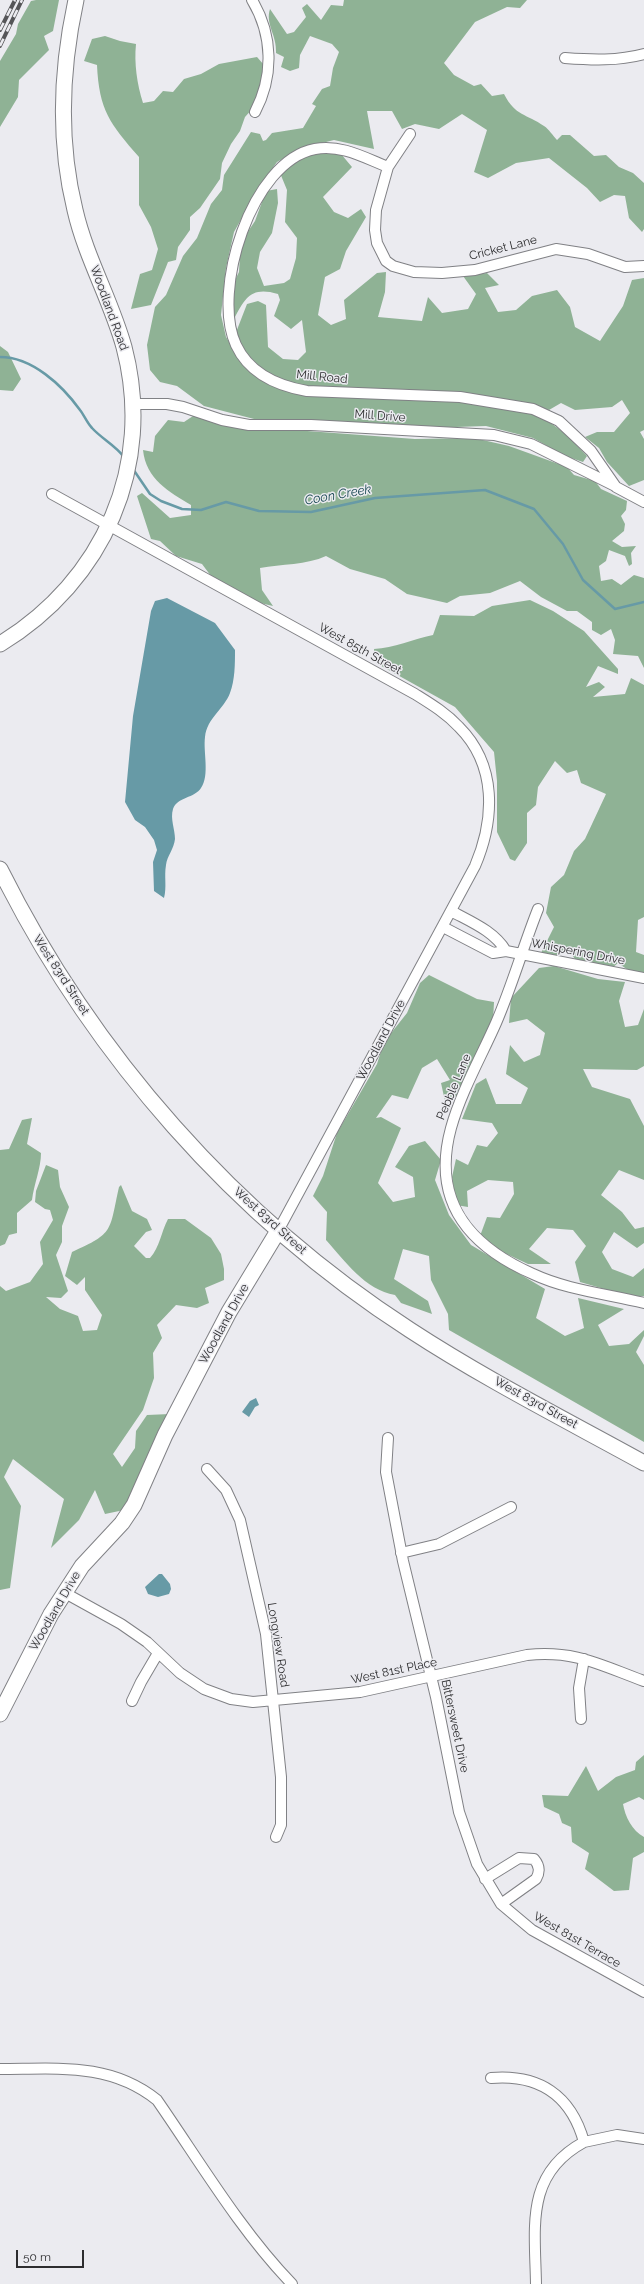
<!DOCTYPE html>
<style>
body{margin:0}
#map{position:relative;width:644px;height:2284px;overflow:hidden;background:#ebebf0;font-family:Raleway,sans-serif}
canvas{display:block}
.scale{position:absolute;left:16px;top:2250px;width:68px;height:18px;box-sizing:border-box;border:2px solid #2d2d2f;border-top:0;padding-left:5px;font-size:12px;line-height:14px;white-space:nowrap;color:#2d2d2f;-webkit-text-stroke:3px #ebebf0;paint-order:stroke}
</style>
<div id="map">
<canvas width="644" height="2284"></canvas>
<div class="scale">50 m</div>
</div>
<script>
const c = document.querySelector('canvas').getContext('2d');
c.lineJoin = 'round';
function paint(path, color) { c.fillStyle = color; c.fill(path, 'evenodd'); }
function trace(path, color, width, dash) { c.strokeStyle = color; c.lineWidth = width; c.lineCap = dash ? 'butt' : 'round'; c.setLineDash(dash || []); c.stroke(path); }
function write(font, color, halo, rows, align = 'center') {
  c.font = font + ' Raleway,sans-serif'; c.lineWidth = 3; c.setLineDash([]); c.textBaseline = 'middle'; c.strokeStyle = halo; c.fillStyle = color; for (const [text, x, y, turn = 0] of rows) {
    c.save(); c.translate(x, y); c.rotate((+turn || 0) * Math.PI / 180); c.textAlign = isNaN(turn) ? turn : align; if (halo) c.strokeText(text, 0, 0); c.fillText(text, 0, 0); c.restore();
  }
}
paint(new Path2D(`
 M36 0H59L53 31 44 36 49 50 19 80 18 97 0 127V61L16 34 18 24 31 1Z
 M344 0H527L520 8 507 7 475 22 444 63 454 75 474 86 481 84 492 96 504 94C515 116 527 114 544 126 549 129 553 136 557 140L562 135H570L594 156 606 155 619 167 633 173 644 183V229L642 232 629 218 625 196 614 195 600 202 587 188 549 158 516 163 488 178 474 172 487 130 462 114 439 129 415 124 402 129 392 111H367L374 149 334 140 302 148 277 162 258 189 234 232 226 268 221 315 226 337 244 365 269 384 497 406 540 415 567 435 587 456 583 462 565 456 533 438 486 426 426 428 374 423 254 419 204 406 177 386 160 382 150 370 147 345 155 307 166 295 183 256 197 238 211 204 222 190 224 175 251 132 260 134 263 141 266 140 272 133 303 128 316 106 312 104 322 89 330 86 333 68 339 52 332 44 310 36 300 55 299 68 290 71 281 67 284 57 276 53C277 35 265 24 270 9L287 34 294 32 306 17 302 8 307 4 321 20 331 5 343 6Z
 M105 36 120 41 136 44C134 63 137 84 143 103L154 101 163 91 173 92 184 79 201 74 219 64 257 57 264 65 263 85 254 107 245 117 240 131 231 144 222 163 220 179 200 208 190 217V230L178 247 176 260 168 262 151 305 131 309 140 274 152 270 158 249 151 227 139 205V157C110 124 99 110 97 65L84 61 92 39Z
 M326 150 341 154 352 167 323 197 334 212 348 218 361 209 366 217 346 251 340 269 325 277 318 315 331 325 346 319 344 300 377 273 386 272 385 292 378 317 422 321 428 297 442 313 468 309 476 294 463 276 487 273 499 285 485 288 498 312 516 310 532 296 557 290 570 307 575 327 600 341 623 306 632 280 644 278V430L640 432 644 439V480L629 486 607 462 599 448 585 437 597 432H614L630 413 622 400 612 407 575 410 561 403 549 410 531 405 435 391 312 389 272 378 243 352 235 335 247 304 258 301 266 305 268 347 283 359 298 360 306 352 302 320 291 329 274 316 280 300 278 294C251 286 245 298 234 319V282L239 272 240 255 245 236 255 221 266 191 277 189 278 203 272 233 260 252 257 268 264 286 284 283 290 279 296 258 297 238 285 222 287 190 280 173 299 159Z
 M0 346 8 352 21 379 13 391 0 390Z
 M193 416 231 425 267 428 415 439 474 438 509 446 567 467 574 475 595 481 601 489 627 501 626 510 621 516 625 524 624 531 612 541 622 547 636 546 631 553 632 564 629 566 625 556 609 550 606 561 599 566 601 581 612 579 621 585 634 575 644 578V668L638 656 613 654 615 640 611 629 601 635 592 630V622L577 611H567L541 597 520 581 490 593 460 596 447 603 407 594 385 579 350 569 326 556C307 565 281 564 260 568L262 590 273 606 260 603 211 576 202 564 176 556 160 541 151 539 137 496 142 493 170 518 191 515V505C169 492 146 479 143 450L153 452 155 436 168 420 184 422Z
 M530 600 553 611 584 631 618 669V674L598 666 586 687 599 682 605 687 593 697 625 694 631 678 644 685V917L638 920 636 952 644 955V973L628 970 618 963 611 969 575 959 568 950 554 958 541 953 554 927 546 913 551 887 564 875 574 851 585 839 606 794 581 783 577 770 567 773 555 761 538 787 536 805 527 813V843L515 861 510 859 497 832V781L494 752 455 707 376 663 374 649C394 648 413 639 433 635L440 615 474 616 492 606Z
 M554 966 598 979 625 982 619 1001 625 1027 638 1025 644 1009V1066L637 1070 583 1069 592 1087 630 1099 644 1126V1180L619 1170 601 1195 622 1212 635 1229 644 1227V1243L637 1248 614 1232 602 1252 612 1269 633 1277 644 1268V1296L632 1297 580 1282 575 1262 586 1246 573 1230 547 1228 529 1249 551 1264H528L496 1249 480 1236 487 1217 500 1218 514 1194 513 1182 488 1180 467 1191 468 1207 456 1205 452 1177 456 1159 468 1165 477 1145 487 1147 498 1133 492 1123 462 1119 476 1084 486 1078 496 1104H521L528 1088 506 1074 510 1045 524 1062 540 1055 545 1033 527 1019 509 1023 511 998 539 968Z
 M429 975 477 999 494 1002 493 1022 458 1096 445 1101 441 1083 450 1080 437 1059 422 1068 408 1099 392 1095 376 1118 381 1117 401 1128 378 1183 393 1202 415 1197 413 1177 395 1167 409 1146 425 1141 441 1160 435 1180 449 1215 471 1245 545 1289 536 1318 565 1336 584 1328 578 1298 624 1309 598 1325 609 1346 629 1344 644 1330V1336L636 1352 644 1365V1442L449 1330 448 1314 431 1280 429 1256 403 1249 394 1279 428 1301 432 1314 401 1303 395 1295C365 1290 345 1261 326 1240L327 1212 313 1196 323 1176 337 1133 377 1064 384 1042 407 1013 420 983Z
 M32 1118 27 1144 41 1153C41 1168 34 1184 32 1200L17 1213V1233L9 1235 5 1244 0 1246V1150L9 1149 22 1120Z
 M46 1165 58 1170 60 1187 69 1207 62 1226V1242L56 1255 68 1291 61 1298 46 1297 60 1309 78 1316 83 1331 97 1330 102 1315 85 1290V1277L77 1285 65 1276 72 1252C115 1233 109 1231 119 1187L121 1185 132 1211 147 1219 152 1230 146 1232 134 1246 146 1258H150C160 1247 161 1232 168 1219H185L211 1238 221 1254 224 1269V1280L205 1288 209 1303 197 1308 176 1305 157 1325 162 1338 153 1353 154 1378 143 1410 113 1454 122 1467 135 1448 136 1431 147 1415 170 1414 124 1510 105 1514 95 1490 79 1520 51 1548 64 1499 13 1459 4 1477 21 1506 10 1588 0 1590V1286L6 1291 30 1282 43 1264 40 1242 53 1220 50 1210 45 1209 35 1202 36 1191Z
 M644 1755V1800L639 1797 623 1804C625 1816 632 1831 644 1837V1852L633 1858 629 1890 614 1891 585 1869 589 1853 572 1842 571 1827 562 1823 559 1814 544 1807 542 1795 568 1796 586 1766 598 1791 616 1777 635 1770 636 1762Z`), '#8fb295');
paint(new Path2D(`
 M167 598 215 623 235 650C235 664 235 680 230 693 224 709 207 718 205 737 203 752 210 775 201 788 195 798 177 797 173 809 170 819 175 829 175 839 174 849 167 856 166 865 164 876 167 887 164 898L154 891 153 862 157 850 154 840 145 827 135 820 125 802 133 716 151 611 155 601Z
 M256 1398 259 1405 255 1407 249 1417 242 1412 250 1401Z
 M159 1574H162L170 1584 171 1589 169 1594 158 1597 148 1594 145 1587Z`), '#679aa6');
trace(new Path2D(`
 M0 357C32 357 62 385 80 410 84 415 87 423 92 428 102 439 115 445 124 457
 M133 469 150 494 161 501 182 509 201 510 226 502 259 511 311 512 375 498 485 490 534 509 563 544 583 580 615 609 644 602`), '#679aa6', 2.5);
const street = new Path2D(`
 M252 0C273 35 274 76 255 112
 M565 58C592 60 618 61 644 54
 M410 134 388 167 376 210 375 230 377 243 386 261 393 266 414 272 442 273 475 270 556 249 588 254 625 267 644 266
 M388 167C365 158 341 144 315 149 251 161 211 292 236 345 249 373 278 386 307 391L460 397 533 409 559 421 591 451 616 487 644 502
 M133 404H167L183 407 222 420 249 425H311L494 435 531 444 615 486
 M52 494 415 694C431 704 446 713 459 727 497 765 495 819 475 866L278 1231
 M538 909C523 947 512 986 496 1023 481 1057 461 1092 451 1128 431 1201 469 1246 533 1274 567 1290 608 1294 644 1303
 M451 911C471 922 494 931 506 951
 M443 927 493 953 506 951 644 978
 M388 1438 386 1472 403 1561 436 1697 459 1812 477 1864 501 1904 532 1930 644 1992
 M207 1469 226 1490 240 1520 266 1634 281 1777V1825L276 1837
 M401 1553 439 1544 511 1507
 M65 1593 121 1624 147 1642 180 1673 204 1689 231 1699 253 1702 360 1692 527 1655C575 1650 600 1665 644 1681
 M132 1701 141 1682 158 1653
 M581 1719 579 1688 584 1659
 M485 1879 519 1858 534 1859C540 1866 540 1872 536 1879L501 1904
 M0 2069C56 2069 110 2062 157 2100 200 2162 240 2230 292 2284
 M491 2078C539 2074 571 2095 584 2142L617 2135 644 2139
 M536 2284C535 2226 525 2174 584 2142`);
const secondary = new Path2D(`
 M0 644C104 581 155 465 124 347 111 300 86 258 75 210 58 141 61 69 76 0
 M0 869C92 1054 235 1217 410 1330 485 1379 566 1420 644 1463
 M0 1714 51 1614 82 1566 122 1523 134 1505 165 1435 229 1312 278 1231`);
trace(street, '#808185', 12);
trace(secondary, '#808185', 17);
trace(street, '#fff', 10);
trace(secondary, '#fff', 15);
const rail = new Path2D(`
 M0 30 15 0
 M0 46 22 0`);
trace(rail, '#555558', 4);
trace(rail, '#ebebf0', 2.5, [8]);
write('12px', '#2d2d2f', '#ebebf0', [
 ["Cricket Lane",503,248,-14],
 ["Woodland Road",109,308,70],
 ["Mill Road",322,377,6],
 ["Mill Drive",380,416,4],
 ["West 85th Street",360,649,29],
 ["Whispering Drive",578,952,11],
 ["West 83rd Street",61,975,57],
 ["Woodland Drive",381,1040,-62],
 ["Pebble Lane",454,1087,-67],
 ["West 83rd Street",270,1221,42],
 ["Woodland Drive",224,1324,-61],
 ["West 83rd Street",536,1403,29],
 ["Woodland Drive",55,1611,-60],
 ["Longview Road",278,1645,81],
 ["West 81st Place",394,1671,-12],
 ["Bittersweet Drive",455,1726,78],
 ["West 81st Terrace",577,1940,30]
]);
write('italic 13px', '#1d4b55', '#ebebf0', [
 ["Coon Creek",338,495,-10]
]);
</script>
